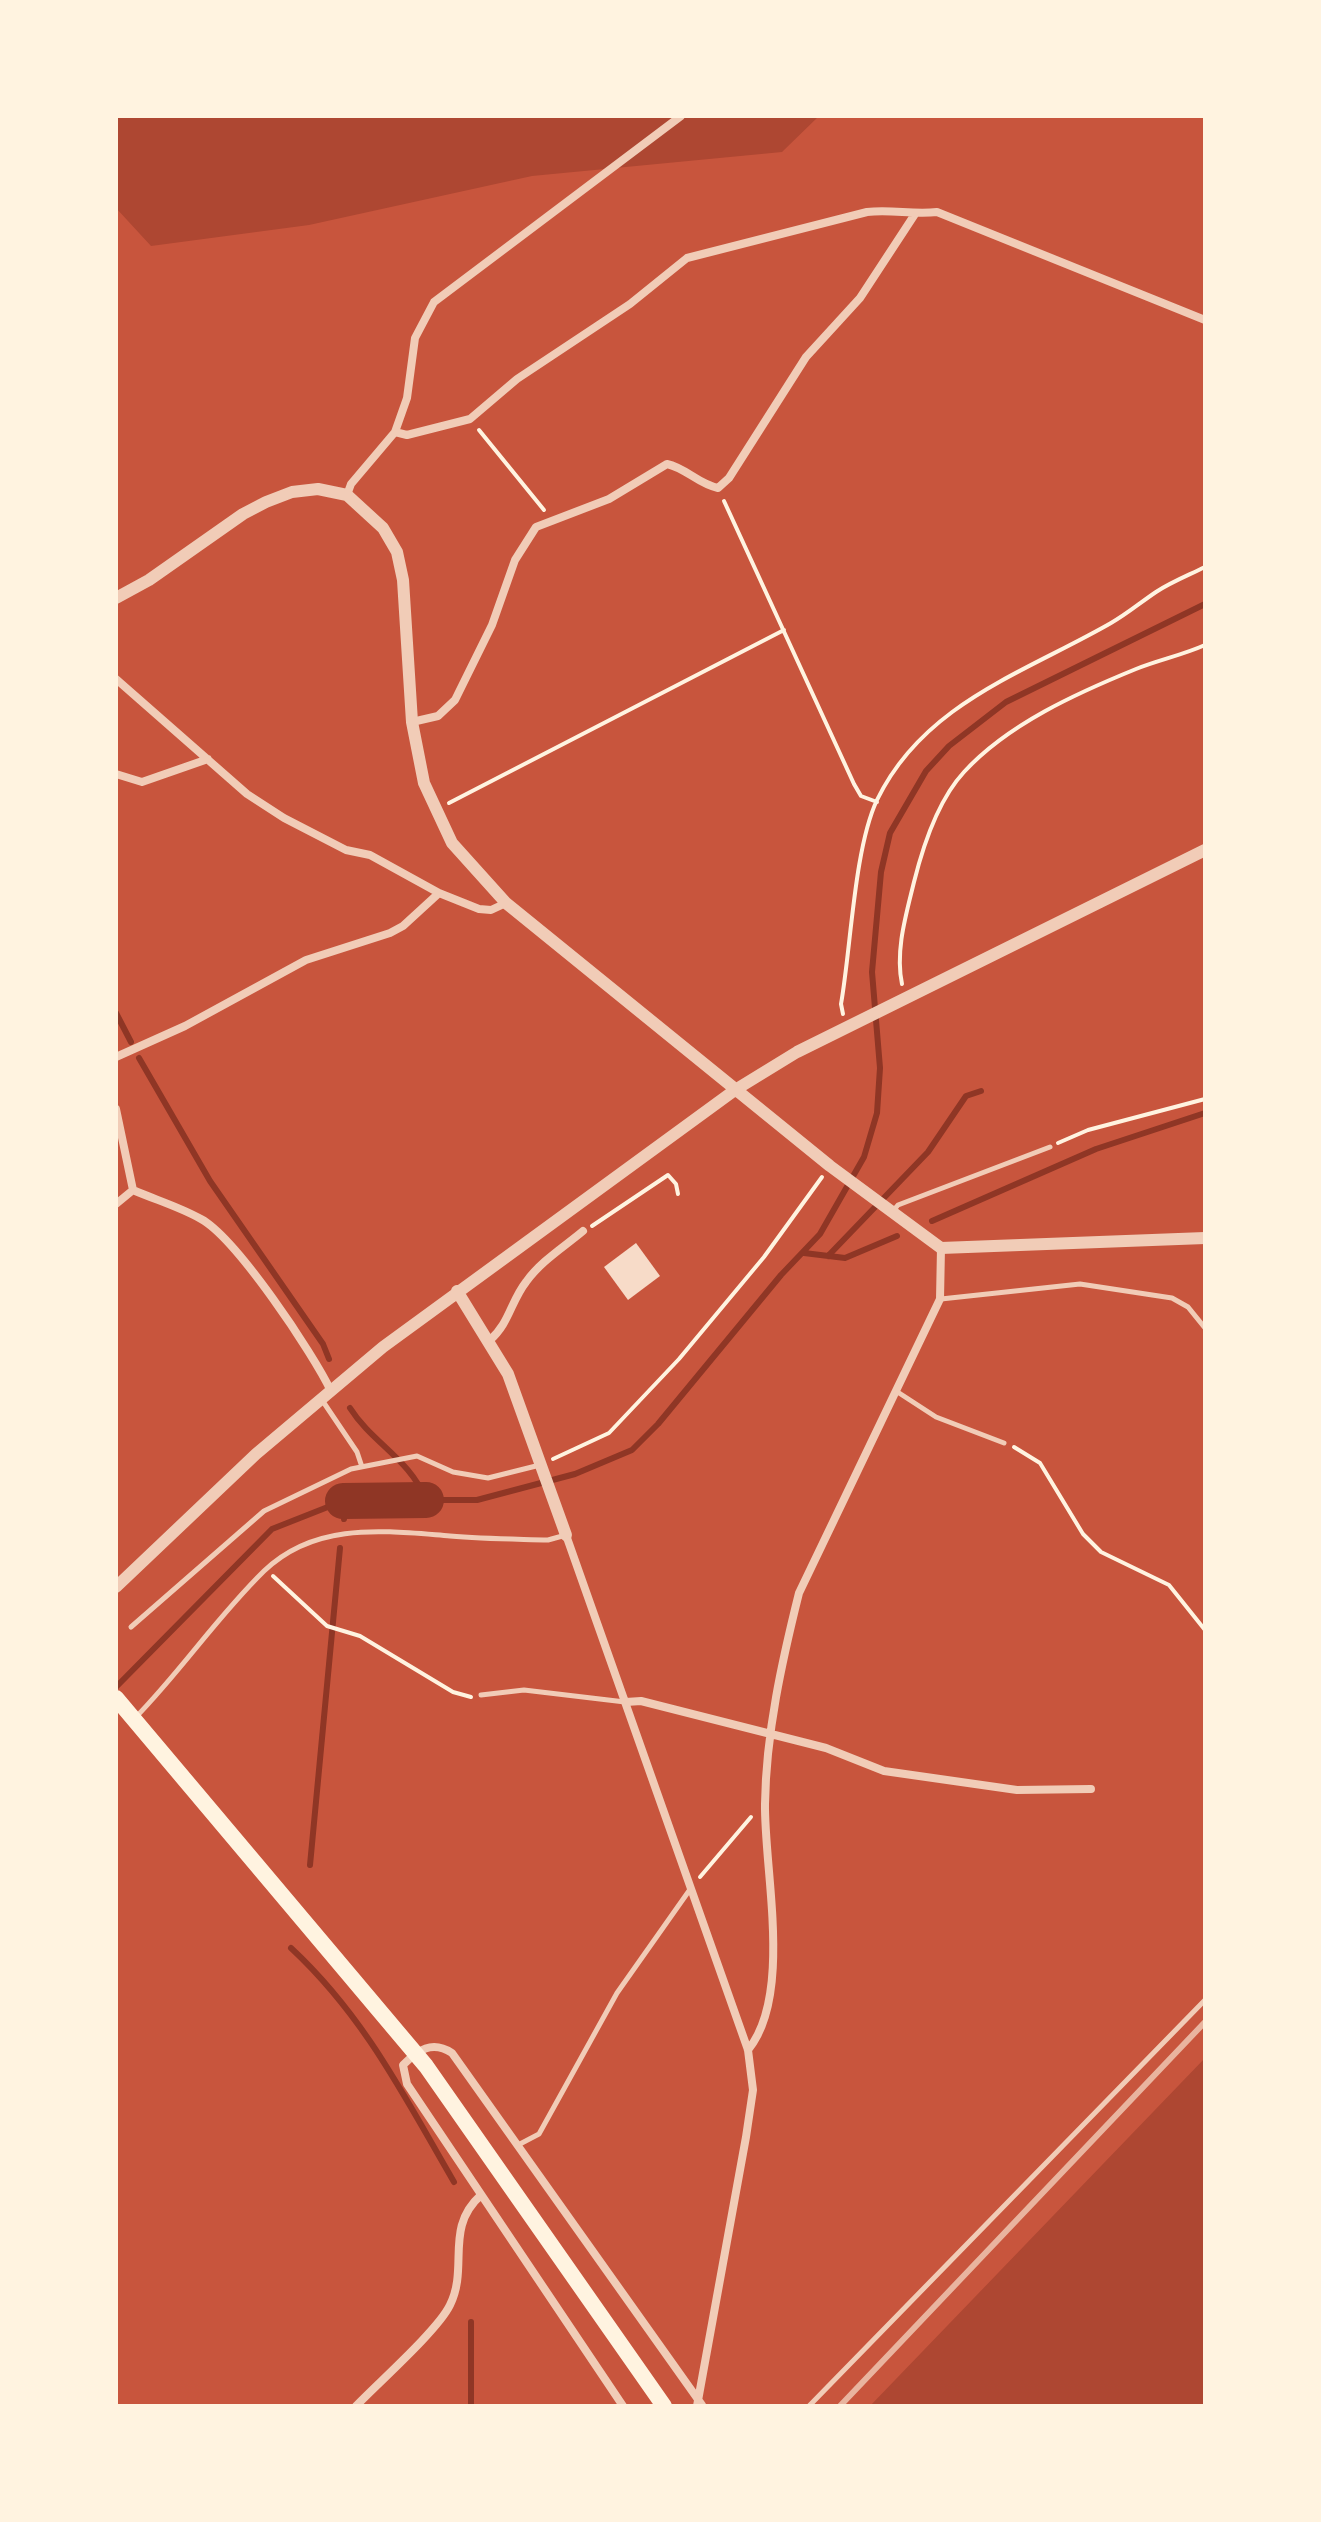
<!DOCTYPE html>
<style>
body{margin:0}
#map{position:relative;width:1321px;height:2522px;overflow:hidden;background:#c8553d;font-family:"Archivo Narrow",sans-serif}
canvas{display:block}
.frame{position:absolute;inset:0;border:118px solid #fff3e0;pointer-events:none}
</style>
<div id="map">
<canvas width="1321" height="2522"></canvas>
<div class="frame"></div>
</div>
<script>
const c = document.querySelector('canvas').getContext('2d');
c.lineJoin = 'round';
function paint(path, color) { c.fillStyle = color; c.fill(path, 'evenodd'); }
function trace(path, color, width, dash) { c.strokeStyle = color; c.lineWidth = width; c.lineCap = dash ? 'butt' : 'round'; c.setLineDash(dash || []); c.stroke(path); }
paint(new Path2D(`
 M116 116H819L782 152 532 176 309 225 151 246 116 208Z
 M1205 2058V2406H870Z`), '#ae4732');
trace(new Path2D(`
 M116 1013 131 1042
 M139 1058 210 1181 323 1344 329 1359
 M932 1221 1096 1149 1205 1113
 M804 1253 845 1258 897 1236
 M828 1256 928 1152 966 1096 981 1091
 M350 1408C372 1443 410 1459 426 1500H477L575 1474 632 1450 658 1424 781 1275 820 1234 864 1157 877 1113 880 1068 872 972 881 872 890 833 926 771 949 746 1006 702 1205 604
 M116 1687 272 1529 343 1501 344 1519
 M310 1865 340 1548
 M291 1948C365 2017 404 2096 454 2182
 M471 2406V2322`), '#8f3625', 6);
trace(new Path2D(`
 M343 1501 426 1500`), '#8f3625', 36);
paint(new Path2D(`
 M636 1243 660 1276 628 1300 604 1267Z`), '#f7dbc8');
trace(new Path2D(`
 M479 430 544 510
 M724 501 854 784 861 796 877 802
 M449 803 784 630
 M902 984C895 951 906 915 914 882 923 846 938 800 964 772 1008 724 1077 693 1136 669 1158 660 1183 655 1205 645
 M843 1014 841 1004C851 948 854 849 877 800 924 703 1024 673 1111 623 1127 614 1141 602 1156 592 1171 582 1189 575 1205 567
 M1058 1143 1088 1130 1205 1099
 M592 1226 668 1175 676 1184 678 1194
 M1014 1447 1040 1463 1083 1534 1101 1552 1169 1585 1205 1630
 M553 1459 609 1433 679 1359 764 1257 822 1177
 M273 1576 327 1626 360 1636 453 1692 471 1697
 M700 1877 751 1817`), '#fff3e0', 4);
trace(new Path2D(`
 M893 1211 898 1205 1050 1147
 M941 1299 1080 1284 1172 1298 1188 1307 1205 1328
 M896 1391 936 1417 1004 1443
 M322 1400 357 1452 362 1467
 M131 1627 264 1511 351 1469 417 1456 453 1472 488 1478 540 1465
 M481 1695 524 1690 625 1702
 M135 1718C181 1671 217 1617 264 1571 316 1521 385 1531 450 1536 483 1539 515 1539 548 1540L566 1535
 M518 2145 539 2134 617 1993 691 1888
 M809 2406 1205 2000`), '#f1ccb7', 5);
trace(new Path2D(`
 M395 432 407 435 470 419 517 379 630 304 687 258 867 212C892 209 913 215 937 212L1205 320
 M347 495 351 484 395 432 407 398 415 338 434 302 681 116
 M116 679 247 794 284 818 346 850 370 855 439 893 479 909 491 910 506 903
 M412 722 438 716 455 700 492 625 515 560 536 527 609 499 667 464C686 468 698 484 718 488L729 478 806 357 860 298 915 214
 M116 774 142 782 208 759
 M116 1057 185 1026 306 960 390 933 403 926 439 893
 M116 1109 133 1190 116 1204
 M133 1190C156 1200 180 1207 201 1219 236 1238 313 1353 331 1391
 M490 1340C509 1324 511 1301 526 1282 541 1261 564 1247 583 1231
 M566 1535 748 2050 753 2090 746 2137 697 2406
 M626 1702 641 1701 826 1748 884 1771 1017 1790 1091 1789
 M748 2050C793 1995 764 1870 765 1804 766 1733 782 1661 799 1593L940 1299 941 1248
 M356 2406C378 2383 438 2330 450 2305 469 2267 444 2228 481 2195
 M623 2406 407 2084 403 2065C418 2050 432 2040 452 2053L702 2405`), '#f1ccb7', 8);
trace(new Path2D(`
 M116 598 149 580 243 514 266 502 292 492 318 489 347 495 383 528 397 552 403 580 412 722 424 783 452 843 506 903 830 1166 941 1248 1205 1238
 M457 1291 508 1374 566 1535
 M116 1587 256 1454 383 1347 735 1090 797 1052 1205 850`), '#f1ccb7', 12);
trace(new Path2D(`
 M116 1698 426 2066 664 2406`), '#fff3e0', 16);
trace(new Path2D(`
 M840 2406 1205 2022`), '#e9b49f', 6);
</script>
